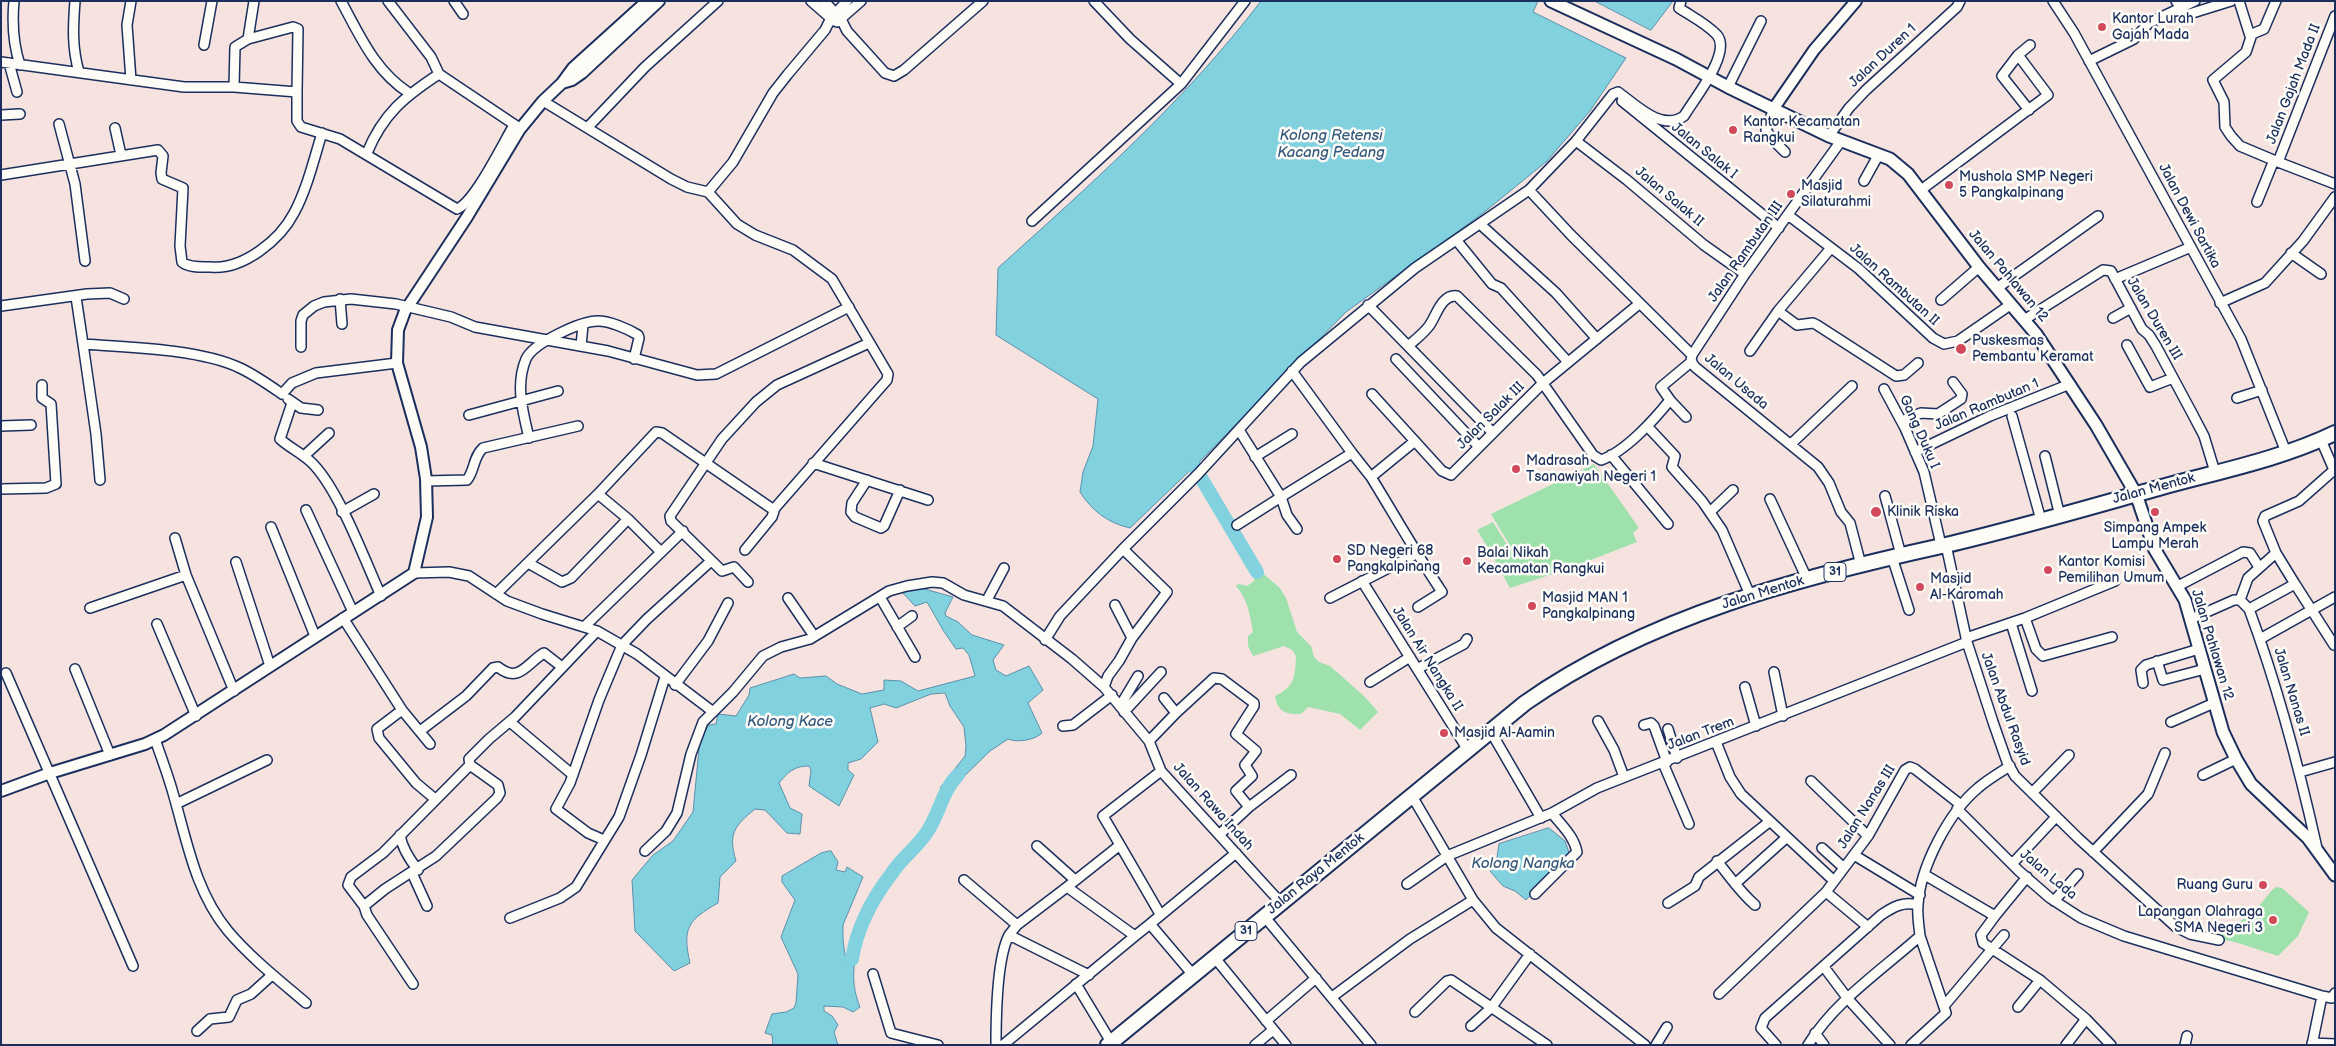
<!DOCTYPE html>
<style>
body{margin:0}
#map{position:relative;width:2336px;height:1046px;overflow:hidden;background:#f6e3df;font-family:"Balsamiq Sans",sans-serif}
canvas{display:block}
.frame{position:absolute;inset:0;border:2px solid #1b2f5e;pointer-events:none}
</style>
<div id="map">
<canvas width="2336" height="1046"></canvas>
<div class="frame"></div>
</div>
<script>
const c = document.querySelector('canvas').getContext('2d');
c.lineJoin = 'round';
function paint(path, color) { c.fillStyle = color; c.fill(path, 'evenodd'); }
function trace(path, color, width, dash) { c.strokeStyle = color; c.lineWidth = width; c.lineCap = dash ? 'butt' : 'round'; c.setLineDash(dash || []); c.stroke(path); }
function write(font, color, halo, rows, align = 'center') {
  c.font = font + ' "Balsamiq Sans",sans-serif'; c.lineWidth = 5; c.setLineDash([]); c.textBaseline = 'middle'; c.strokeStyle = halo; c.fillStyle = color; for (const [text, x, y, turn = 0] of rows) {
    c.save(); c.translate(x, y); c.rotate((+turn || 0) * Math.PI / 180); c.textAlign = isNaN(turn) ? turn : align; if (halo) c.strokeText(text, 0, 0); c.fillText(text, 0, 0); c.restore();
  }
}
paint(new Path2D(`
 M1594 464 1639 528 1633 533 1637 542 1565 570 1510 588 1494 559 1512 549 1491 514Z
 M1493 522 1509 548 1493 556 1477 530Z
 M1260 571 1280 588 1286 598 1297 632 1311 646 1314 657 1319 662 1330 666 1365 697 1378 712 1360 730 1340 714 1308 707 1301 714C1286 715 1277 711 1275 696 1295 687 1295 676 1296 656L1292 650 1284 646 1253 656 1248 646V636L1253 632C1250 615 1248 600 1236 586L1239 584 1247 586 1254 581 1255 572Z
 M2276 887 2282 888 2309 912 2298 936 2278 956 2235 942 2212 938V936C2228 929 2244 921 2257 908 2264 901 2268 893 2276 887Z`), '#9ee1ac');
const water = new Path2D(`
 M1261 1H1538L1533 12 1626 58 1590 111 1547 161 1482 214 1346 312 1202 459 1130 528C1108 523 1092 511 1080 492L1083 472 1093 446 1098 399 996 335 998 268C1091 184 1185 101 1261 1Z
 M1595 1H1673L1651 30Z
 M921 588 953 597 945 613 946 616 958 622 972 635 1004 645 993 660 996 670 1006 676 1029 666 1043 690 1028 703 1042 733C1035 740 1017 743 1008 739L990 751 950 790 940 788 965 756 966 746 964 727 950 706 945 693 931 694 896 708 884 704 870 708 878 742 861 759 848 763V770L854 775 839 806 809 786 811 770 809 766C794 766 788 772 779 783L790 808 802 814 800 834 787 833 765 810 755 809C734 826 728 834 736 861L720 877 718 903C688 920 682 928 690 963L674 971 635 931 632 880 653 855 673 841 693 812 700 738 709 725 716 724 718 714 736 716 749 695 750 688 794 674 800 678 826 676 837 684 862 694 884 690V680L901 681 918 691 975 676 969 655 963 648 956 649 943 630 927 602 915 606 903 593V589Z
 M1549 828 1565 841 1570 855 1526 900 1515 891 1503 886 1490 871 1497 857 1499 844Z
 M831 851 838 862 836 870 845 872 847 867 863 877 843 925V940L845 955H849L850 942 858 940C854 966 850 982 860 1007L853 1012 843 1007 824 1006V1011L832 1016 838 1025 834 1032 838 1045H773L772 1035 765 1033 772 1014 786 1012 794 1008 796 1003 798 974 781 937 795 900 782 882V876L821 853Z`);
paint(water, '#82d1df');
trace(water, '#5990ab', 1);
trace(new Path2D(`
 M1194 466 1257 572
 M852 959C857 927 872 899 892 873 901 859 915 849 925 835 939 817 941 792 958 775`), '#82d1df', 14);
const minor = new Path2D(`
 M14 1C12 23 13 44 20 65
 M75 1C73 27 72 48 79 72
 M341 1C360 36 375 71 409 93
 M388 1 431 57 439 74 518 127
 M454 1 463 14
 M811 1 834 21
 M824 1 841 19 847 31 885 73 894 76 904 70 983 1
 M1094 1 1130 39 1181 84 1245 1
 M2053 1 2074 33 2241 339 2286 452
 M2176 1 2186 15 2231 1
 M2239 1 2250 36
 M2276 1 2264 29 2252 34 2246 52 2213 80 2224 102 2225 127 2231 136 2240 146 2278 162
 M2335 16 2278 162 2335 184
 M837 22 861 1
 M248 39 293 27 298 29 297 92
 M204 45 212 1
 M2089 61 2134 39 2149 23 2195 1
 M1 62 184 87H234L297 92V121L301 127 340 139 457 209C475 202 503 143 514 125
 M9 63 17 92
 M131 80 127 25 131 1
 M234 87 235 47 248 39 254 1
 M1728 87 1761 21
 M543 101 671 179 687 187 708 192 737 224 755 235 793 250 832 279 888 374 887 380 879 389 775 508 772 517 745 550
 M1622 101 1779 228
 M1774 108 1766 130 1772 139 1785 152
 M2029 110 2002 76 2018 55 2030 45
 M1 115 20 114
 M59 124 75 184 85 261
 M588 127 645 67 718 1
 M115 128 121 155
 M1829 136 1849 108 1866 90 1957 7 1960 1
 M1576 141 1627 180 1704 245 1745 274
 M367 153C383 114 404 97 439 74
 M1 175 158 150 163 156 161 173 162 179 183 188 180 246 182 262C189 268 202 267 211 267 243 270 280 240 294 213 307 189 314 159 322 133
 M1864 181 1879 154
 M1529 190 1571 235 1692 355 1691 361 1695 367 1818 467 1829 483 1841 512 1850 523 1861 565
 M1921 190 2048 95 2018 55
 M708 192 733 162 773 93 788 74 825 30 831 18 847 1
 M2257 202 2274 160
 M1788 215 1859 269 1933 338 1944 344 1958 341 2010 305
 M1032 221 1181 84
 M1480 224 1556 293 1597 339
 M1457 241 1492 284 1501 288 1568 362
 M2291 253 2321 274
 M2115 279 2191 247
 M1997 288 2098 216
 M76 297 83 344C127 347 201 349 240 368 255 375 269 385 282 394L292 383 316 373 397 363
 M340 299 342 324
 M1941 300 1979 267
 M2220 303 2265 283 2303 241 2335 197
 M1368 305 1493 433
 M1 306 87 294 110 293 124 299
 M1778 311 1831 248
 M2113 318 2131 308
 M2024 320 2103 270 2111 271 2142 329 2149 335 2156 346 2193 415 2204 436 2215 472
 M83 344 96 434 100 480
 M2127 345 2150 387 2173 378
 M581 346 583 325
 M1408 346C1415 340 1423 334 1429 326 1436 317 1441 294 1457 296L1537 375 1593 455 1601 460C1625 452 1654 420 1670 400L1661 387 1691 362
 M301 347V321L303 315 314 306 324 302 351 299 396 304 451 317 475 327 608 351 697 375 716 374 849 307
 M1750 351 1778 311 1797 325 1813 323 1817 325 1896 376 1904 375 1918 363
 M1692 355 1745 274 1841 141
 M1396 359 1479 447
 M1292 371 1352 453 1281 497 1287 515 1297 529
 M1884 389 1905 428 1924 472 1941 545
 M1372 394 1442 471 1451 475 1543 383 1639 304
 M2237 398 2262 390
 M288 399 301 408 318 410
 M1670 400 1686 417
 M292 403 280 439C291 449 304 454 314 465 340 493 364 558 381 596
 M469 415 558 391
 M2012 416 2041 520
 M1902 421 1921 413 1938 414 1961 399 1962 394 1953 382
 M1 426 31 425
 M1647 426 1675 456 1672 467 1702 501 1722 530 1750 595
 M529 438C523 412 515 385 526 359 533 343 581 321 598 321 610 321 628 329 638 335L639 338 634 359
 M1791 444 1852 386
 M1915 452 1990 416 2070 384
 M1352 453 1371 477 1415 441
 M1611 455 1668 524
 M304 456 329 433
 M2045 456 2060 516
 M1255 457 1292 434
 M813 463 928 500
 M1371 477C1395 516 1417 555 1442 592L1418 607
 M867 480 852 503 851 512 855 517 881 528 884 526 900 490
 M426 481 467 480C475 470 473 457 483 448L578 426
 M1 489 46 488 56 484 51 404 42 398V385
 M1885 496 1901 555
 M1770 499 1807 579
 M306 510 353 612
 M342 512 374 494
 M1710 512 1733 490
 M628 519 661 552
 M1237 525 1281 497 1239 430
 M271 527 315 636
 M175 538 186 575 234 691
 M1946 545 1967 642 1993 722 2007 762 2015 776 2078 838 2176 927 2190 934 2219 940
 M2276 553 2295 584
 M1892 557 1909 610
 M236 562 270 666
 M528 563 562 582 571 578 628 519 598 494
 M414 573 449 572 469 576 507 601 542 614 597 631 637 654 712 711
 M1362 581 1468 750
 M748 582 734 567 722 571 671 521 670 516 722 439 756 402 777 385 869 343
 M2178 586 2243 552 2250 553 2259 567
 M496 594 598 494 656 432 662 433 771 508H775
 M880 597 915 657
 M788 598 814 636
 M1330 598 1416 554
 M987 600 1004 568
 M2240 600 2248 578 2276 553 2263 521 2265 516 2299 501 2334 470 2321 440
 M1115 605 1132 638
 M90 608 186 575
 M2249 609 2295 584 2334 645
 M343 618 402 710 430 744
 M2025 618 2036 649 2043 656 2112 637
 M2191 619 2234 600H2240L2249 609C2278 687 2299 767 2317 848
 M2011 623 2032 691
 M157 624 196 716
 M584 627 683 531
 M897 627 912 616
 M1966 638 2025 618 2115 581
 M2260 639 2335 597
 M1045 640 1060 616 1123 549 1198 474 1301 362 1415 268 1529 190 1576 141 1613 94 1618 92C1636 105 1662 132 1684 116 1694 99 1732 53 1717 35 1707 24 1691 16 1679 8L1681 1
 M2157 661 2163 680 2205 669
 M75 669 110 755
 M1417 669 1464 644 1467 639
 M1774 672 1783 716
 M6 673 133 966
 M1370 682 1410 657
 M2143 683 2141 670 2146 665 2199 649
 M675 685 708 641 728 603
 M1104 687 1108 676 1119 661 1132 638 1167 592 1123 549
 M1745 687 1756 726
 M1164 698 1176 713
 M1120 706 1138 676
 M402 710 377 729 379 738 416 783 435 799
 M1124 712 1161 672
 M1598 721 1614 750 1624 777
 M510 722 573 775
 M2171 722 2214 703
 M1644 725 1651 723 1654 726 1667 762
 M1063 726 1073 725 1112 695
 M1668 729 1677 758
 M420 731 466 696 493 668 498 667C519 684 527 663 544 653L562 667
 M1491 732 1541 818
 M155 739C161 757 168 775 173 793 187 841 195 891 228 931 251 958 279 980 306 1003
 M1149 741 1176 713 1214 678 1222 679 1254 703V706L1236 734 1256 751 1245 765 1252 776 1236 791 1249 807 1220 834
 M1716 742 1730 777 1741 794 1834 881
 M1663 763 1689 824
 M2300 772 2335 762
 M2203 775 2236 759
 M1811 781 1868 836
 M2032 793 2069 755
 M1412 796 1473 900 1496 928 1645 1045
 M176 804 267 760
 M1249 807 1291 775
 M1957 809 2019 871 2050 898 2081 918 2124 936 2322 996 2332 998 2335 993
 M400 835C402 848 410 860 418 870
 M604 840 588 833 556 809 570 783 599 700 622 645 647 619 711 561
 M1120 845 1103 816 1161 771
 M1037 846 1075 880
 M1822 848 1844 868
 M645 851 666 831 677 813 691 754 703 722 733 692 763 656 781 647 810 639 889 591 907 586 932 582 943 583 964 595 1003 606 1072 659 1104 687 1149 741 1161 771 1281 903
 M2093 852 2148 794 2165 753
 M1854 855 1920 895
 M1717 861C1731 878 1739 891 1755 905
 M2012 864 2056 817
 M412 873 427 906
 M1925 875 1995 916 1981 935 1983 943 2040 980 2086 1019 2111 1045
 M964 880 1017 925
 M1736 883 1786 838
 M1407 884 1447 856 1552 813 1597 788 1967 642
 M1067 887 1120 845 1160 914
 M1826 892 1868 927
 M1535 894 1577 852C1574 836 1562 826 1552 813
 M2054 901 2078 874
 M1668 903 1695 886 1699 877 1769 822
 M364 906 348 885 351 877 383 853 470 765
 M1264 916 1371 1045
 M1995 916 2027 877
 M510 918 560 898 576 887 619 817 641 755 665 677
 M1215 958 1286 1045
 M1824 967 1848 999 1890 1045
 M873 974 891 1033 938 1045
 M1089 975 1009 935 1017 925 1067 887 1135 936 1150 924
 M1194 976 1150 924 1236 853
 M413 984 367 915 364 906 385 889 436 856 497 798 500 793 498 785 470 765 469 759 489 739 515 717 597 631
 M1076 984 1111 1042
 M1719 994 1826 892 1868 836 1905 770 1910 767 1915 769 1961 805
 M1332 997 1410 939 1473 900
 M1944 1006 2004 935
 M2018 1007 2040 980
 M1415 1012 1447 981 1451 980 1547 1045
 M1266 1021 1316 978
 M1471 1026 1491 1008 1530 954
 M197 1031 210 1019 229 1017 237 1000 251 994 272 975
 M1815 1033 1824 1045
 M2312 1043 2335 1044
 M996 1045C996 1018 997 958 1009 935
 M1003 1045 1135 936
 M1255 1045 1273 1030
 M1656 1045 1667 1027
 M1776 1045 1761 1028 1765 1018 1881 915C1893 907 1903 901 1918 905
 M1808 1045C1835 1001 1882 970 1920 936 1919 926 1917 915 1918 905 1920 867 1949 812 1978 788 1987 780 1999 773 2010 766
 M1911 1045 1946 1013 1920 936
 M2066 1045 2086 1019
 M2185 1045 2187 1036
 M2312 1045 2322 996`);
const tertiary = new Path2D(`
 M562 83 572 80 582 73 659 1
 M1774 108 1814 50 1856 1
 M1 791 50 773 145 744 164 735 414 573 427 517 426 479 421 447 397 363 398 330 405 311 467 217 520 129 543 101 562 83 573 68 647 1`);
const secondary = new Path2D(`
 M1551 1 1676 59 1728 87 1829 136 1890 159 1908 174 1979 267 2036 334 2096 425 2136 494 2155 550 2185 600 2223 732 2236 759 2251 784 2308 838 2335 875`);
const trunk = new Path2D(`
 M1108 1045 1525 703C1649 616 1800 577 1946 545 2019 528 2090 507 2162 487 2220 471 2281 459 2335 433`);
trace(minor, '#1b2f5e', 12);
trace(tertiary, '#1b2f5e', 14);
trace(secondary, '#1b2f5e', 15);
trace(trunk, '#1b2f5e', 18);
trace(minor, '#fdfcf7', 9);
trace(tertiary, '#fdfcf7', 10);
trace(secondary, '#fdfcf7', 11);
trace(trunk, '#fdfcf7', 14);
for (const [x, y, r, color] of [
 [2102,27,5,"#d1495b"],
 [1733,130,5,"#d1495b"],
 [1949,185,5,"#d1495b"],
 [1791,194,5,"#d1495b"],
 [1961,349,6,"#d1495b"],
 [1516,469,5,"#d1495b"],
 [1876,512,6,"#d1495b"],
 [2155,512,5,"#d1495b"],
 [1337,559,5,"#d1495b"],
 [1467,561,5,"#d1495b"],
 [2048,570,5,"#d1495b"],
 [1920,587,5,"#d1495b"],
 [1532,606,5,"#d1495b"],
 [1444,733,5,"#d1495b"],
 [2263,885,5,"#d1495b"],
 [2273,920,5,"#d1495b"]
]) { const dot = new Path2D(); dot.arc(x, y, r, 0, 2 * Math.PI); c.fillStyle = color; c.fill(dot); trace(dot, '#fdfcf7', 2); }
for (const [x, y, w] of [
 [1835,572,22],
 [1246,931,22]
]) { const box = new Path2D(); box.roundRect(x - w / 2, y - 9.5, w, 19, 4); c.fillStyle = '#fdfcf7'; c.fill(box); trace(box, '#1b2f5e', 1); }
write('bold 12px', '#1b2f5e', null, [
 ["31",1835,572],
 ["31",1246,931]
]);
write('14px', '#1b2f5e', '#fdfcf7', [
 ["Kantor Lurah",2112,19],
 ["Gajah Mada",2112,35],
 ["Kantor Kecamatan",1743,122],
 ["Rangkui",1743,138],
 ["Mushola SMP Negeri",1959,177],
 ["5 Pangkalpinang",1959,193],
 ["Masjid",1801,186],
 ["Silaturahmi",1801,202],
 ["Puskesmas",1972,341],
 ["Pembantu Keramat",1972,357],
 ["Madrasah",1526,461],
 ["Tsanawiyah Negeri 1",1526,477],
 ["Klinik Riska",1887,512],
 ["Simpang Ampek",2155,528,"center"],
 ["Lampu Merah",2155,544,"center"],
 ["SD Negeri 68",1347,551],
 ["Pangkalpinang",1347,567],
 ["Balai Nikah",1477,553],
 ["Kecamatan Rangkui",1477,569],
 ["Kantor Komisi",2058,562],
 ["Pemilihan Umum",2058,578],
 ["Masjid",1930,579],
 ["Al-Karomah",1930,595],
 ["Masjid MAN 1",1542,598],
 ["Pangkalpinang",1542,614],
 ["Masjid Al-Aamin",1454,733],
 ["Ruang Guru",2253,885,"right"],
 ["Lapangan Olahraga",2263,912,"right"],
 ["SMA Negeri 3",2263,928,"right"]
], 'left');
write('14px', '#1b2f5e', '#fdfcf7', [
 ["Jalan Duren 1",1883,56,-43],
 ["Jalan Gajah Mada II",2294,84,-69],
 ["Jalan Salak I",1704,151,39],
 ["Jalan Salak II",1669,197,40],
 ["Jalan Dewi Sartika",2189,216,62],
 ["Jalan Rambutan III",1746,252,-55],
 ["Jalan Pahlawan 12",2008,276,50],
 ["Jalan Rambutan II",1894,285,42],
 ["Jalan Duren III",2154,319,59],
 ["Jalan Usada",1736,382,40],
 ["Jalan Rambutan 1",1987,405,-23],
 ["Jalan Salak III",1491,416,-45],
 ["Gang Duku I",1919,432,66],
 ["Jalan Mentok",2154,489,-15],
 ["Jalan Mentok",1763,593,-17],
 ["Jalan Pahlawan 12",2212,645,73],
 ["Jalan Air Nangka II",1427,659,58],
 ["Jalan Nanas II",2291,692,73],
 ["Jalan Abdul Rasyid",2005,709,70],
 ["Jalan Trem",1701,734,-21],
 ["Jalan Rawa Indah",1213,807,48],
 ["Jalan Nanas III",1867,807,-58],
 ["Jalan Raya Mentok",1316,874,-39],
 ["Jalan Lada",2048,875,40]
]);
write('italic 15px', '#35587e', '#fdfcf7', [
 ["Kolong Retensi",1331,136],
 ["Kacang Pedang",1331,153],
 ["Kolong Kace",790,722],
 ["Kolong Nangka",1523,864]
]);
</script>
